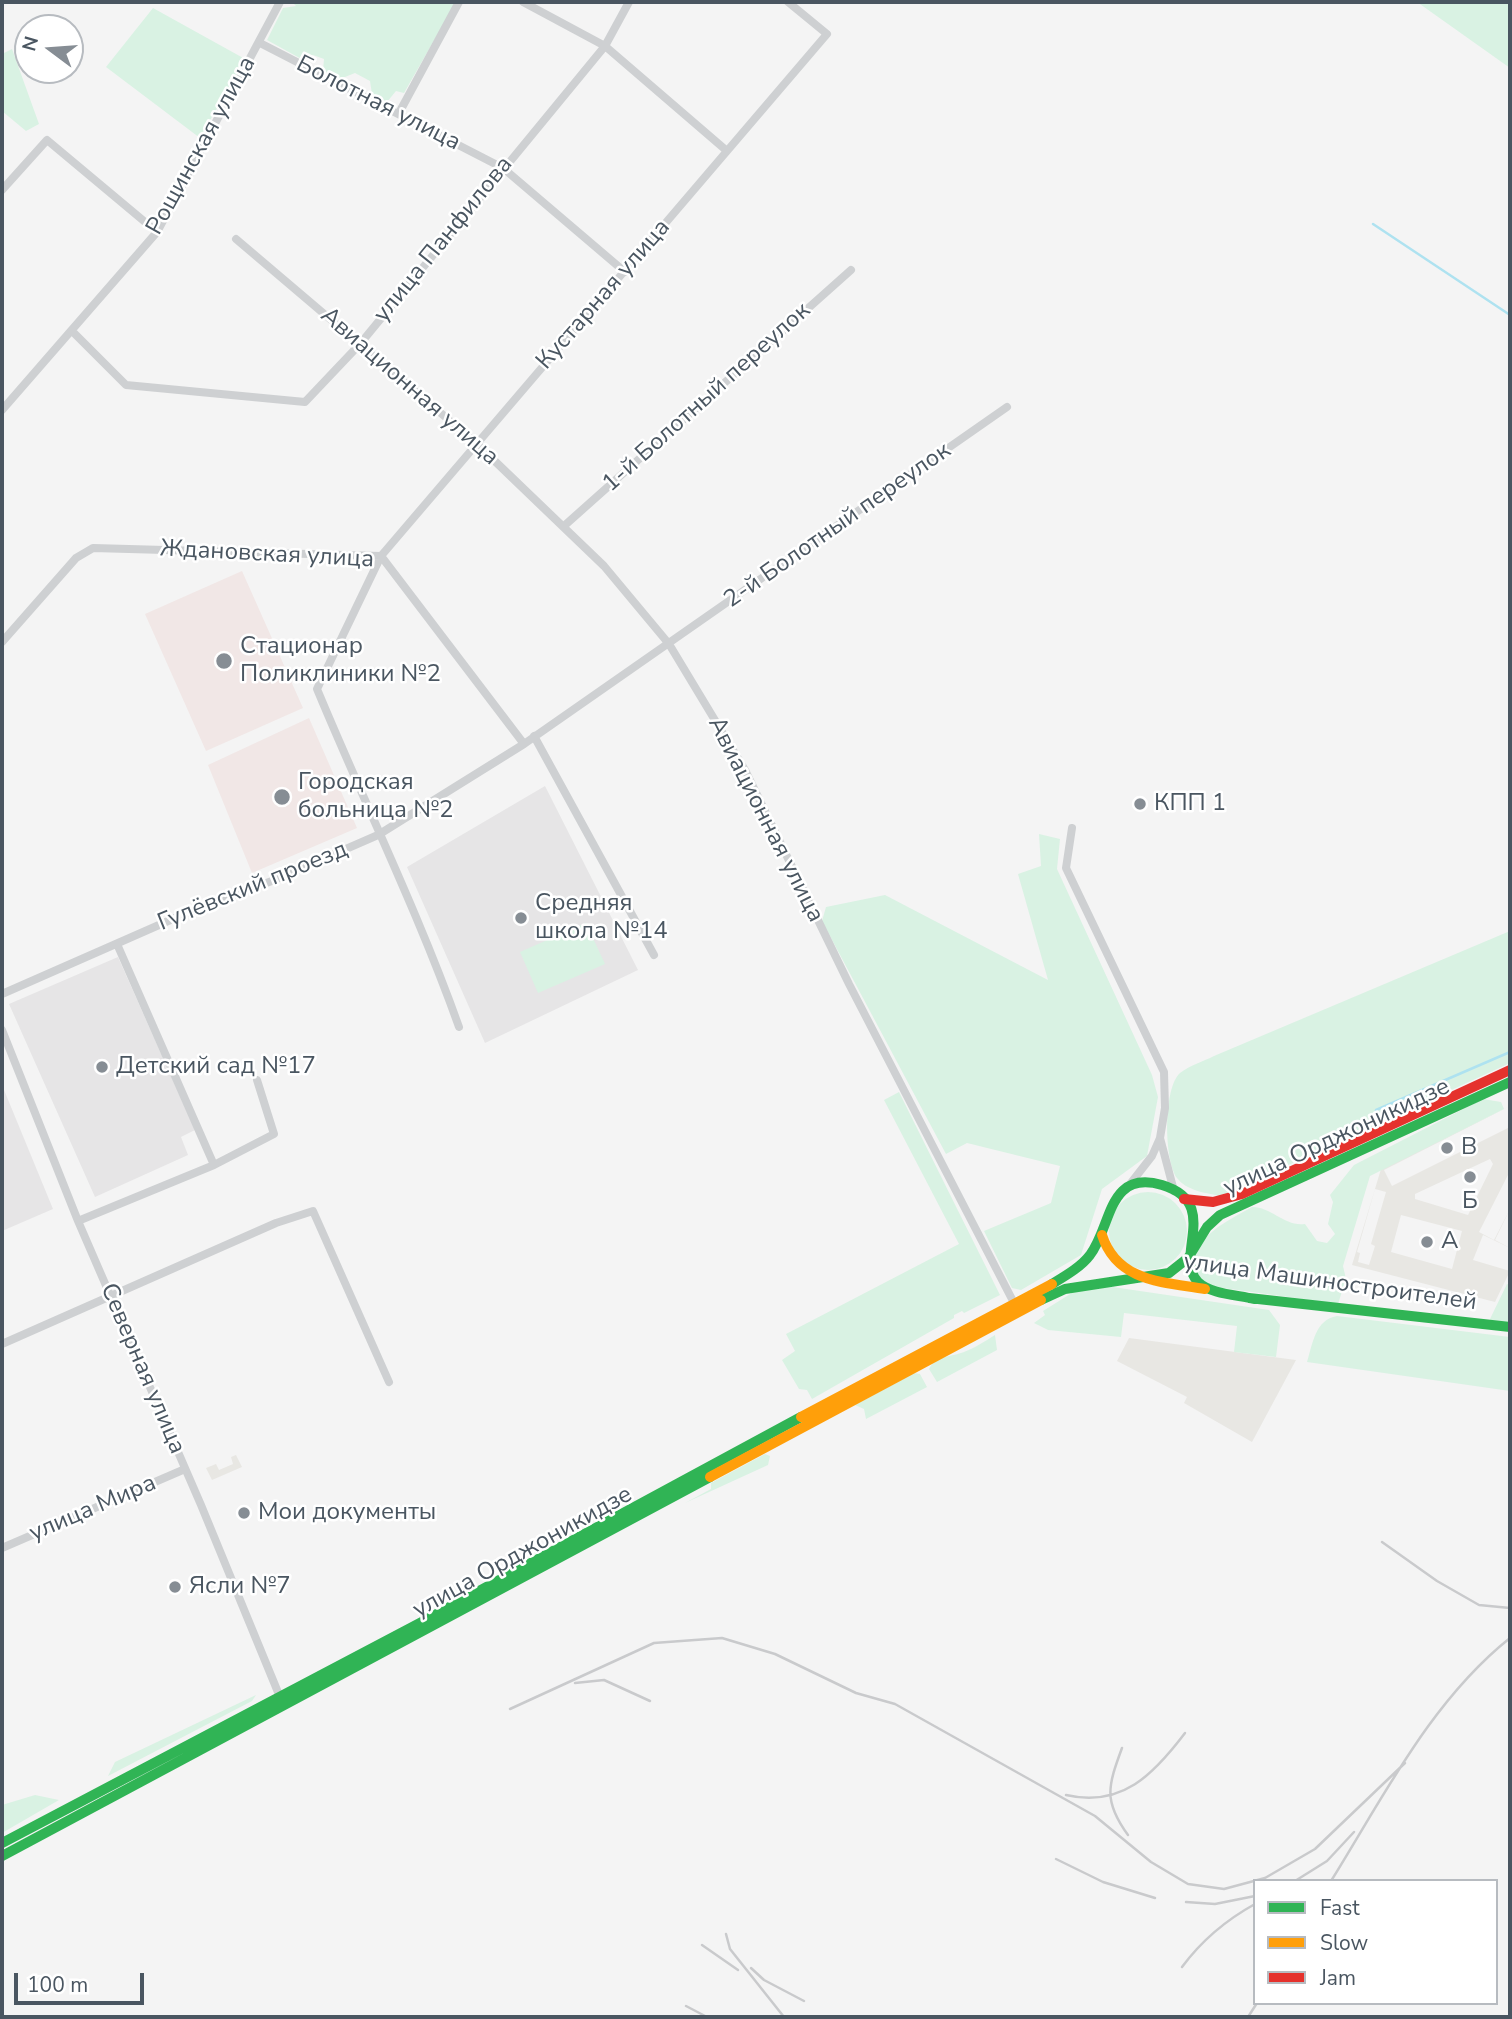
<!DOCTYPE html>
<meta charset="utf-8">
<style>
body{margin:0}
#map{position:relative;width:1512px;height:2019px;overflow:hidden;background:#f4f4f4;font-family:"Nunito Sans",sans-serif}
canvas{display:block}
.frame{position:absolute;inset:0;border:4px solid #4a5661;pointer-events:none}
.legend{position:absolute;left:1253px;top:1879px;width:245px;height:126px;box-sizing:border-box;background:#fff;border:2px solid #b7bbc0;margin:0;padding:9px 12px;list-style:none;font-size:21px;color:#4a5661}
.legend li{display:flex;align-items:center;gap:14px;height:35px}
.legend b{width:35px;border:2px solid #b7bbc0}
.north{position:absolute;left:14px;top:14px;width:70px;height:70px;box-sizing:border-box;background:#fff;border:2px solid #b7bbc0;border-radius:50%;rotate:286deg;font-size:19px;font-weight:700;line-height:28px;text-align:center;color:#4a5661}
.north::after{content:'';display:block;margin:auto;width:24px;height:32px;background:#868d94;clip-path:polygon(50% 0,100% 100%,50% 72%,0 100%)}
.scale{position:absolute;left:14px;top:1973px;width:130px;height:32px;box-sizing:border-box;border:4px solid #4a5661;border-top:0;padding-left:9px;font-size:21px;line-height:24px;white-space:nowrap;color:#4a5661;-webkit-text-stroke:5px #fff;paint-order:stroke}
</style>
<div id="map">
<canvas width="1512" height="2019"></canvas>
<div class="frame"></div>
<ul class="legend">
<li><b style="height:9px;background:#30b455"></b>Fast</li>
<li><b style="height:9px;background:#ff9f0a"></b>Slow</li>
<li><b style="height:9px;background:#e5322d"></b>Jam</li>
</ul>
<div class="north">N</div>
<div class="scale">100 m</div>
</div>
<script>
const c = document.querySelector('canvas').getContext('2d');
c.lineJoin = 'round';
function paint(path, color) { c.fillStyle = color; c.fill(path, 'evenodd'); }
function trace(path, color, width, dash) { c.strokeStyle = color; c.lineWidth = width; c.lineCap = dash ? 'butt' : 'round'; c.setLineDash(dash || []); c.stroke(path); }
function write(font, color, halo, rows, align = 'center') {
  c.font = font + ' "Nunito Sans",sans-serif'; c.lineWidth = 5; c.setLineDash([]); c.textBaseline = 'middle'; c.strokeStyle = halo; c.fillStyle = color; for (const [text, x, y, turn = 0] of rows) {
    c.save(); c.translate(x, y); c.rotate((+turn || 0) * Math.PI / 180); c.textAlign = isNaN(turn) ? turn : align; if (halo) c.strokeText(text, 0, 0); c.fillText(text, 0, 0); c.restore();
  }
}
paint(new Path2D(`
 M1510 1106 1384 1170 1392 1186 1510 1127V1171L1479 1232 1494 1240 1510 1209 1495 1240 1510 1248 1483 1235 1473 1260 1510 1271 1495 1302 1352 1265 1381 1169ZM1490 1159 1493 1164 1468 1215 1415 1199V1194ZM1375 1189 1386 1192 1371 1244 1375 1246 1369 1265 1358 1262 1360 1253 1357 1252ZM1401 1215 1462 1231 1452 1269 1391 1252Z
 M1129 1338 1296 1360 1252 1442 1184 1403 1187 1397 1117 1361Z
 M236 1455 242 1467 212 1480 206 1468 216 1464 219 1470 233 1464 231 1457Z`), '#e8e7e3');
paint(new Path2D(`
 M545 786 638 970 485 1043 407 867Z
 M118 957 195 1130 181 1137 188 1155 95 1197 9 1004Z
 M2 1085 53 1209 2 1231Z`), '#e6e5e6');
paint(new Path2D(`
 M242 571 303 708 206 751 145 614Z
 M309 718 357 828 252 873 208 765Z`), '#f1e7e6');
paint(new Path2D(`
 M292 2H456L404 93 396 91 387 102 372 94 370 81 355 73 340 79 323 71 324 59 313 55 305 61 267 40 283 8 296 6Z
 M1417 2H1510V68Z
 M153 8 245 59 200 138 106 67Z
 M12 49 39 124 26 131 2 111V54Z
 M1039 834 1060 839 1057 869 1152 1075 1158 1097 1147 1156 1102 1189 1081 1255 1021 1290 1012 1288 984 1231 1051 1203 1060 1166 967 1143 946 1154 822 921 826 907 885 895 1048 980 1018 874 1041 866Z
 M586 923 605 964 538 993 520 952Z
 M1510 931V1063L1221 1196C1206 1193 1187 1191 1177 1178 1164 1160 1163 1088 1180 1073 1189 1066 1204 1061 1214 1056Z
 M899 1092 1000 1295 964 1313 962 1311 954 1315V1318L812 1399 807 1390 799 1389 782 1360 795 1351 786 1334 959 1244 884 1100Z
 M1483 1099 1501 1102 1504 1109 1370 1176 1343 1266 1346 1279 1338 1304 1216 1287C1207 1285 1199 1279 1196 1269 1189 1237 1230 1220 1252 1207 1272 1207 1285 1227 1305 1224L1317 1241 1327 1243 1335 1234 1328 1224 1333 1202 1330 1195 1354 1165Z
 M1109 1231a39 39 0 1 1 78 0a39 39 0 1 1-78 0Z
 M1507 1284 1510 1285V1326L1492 1324 1490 1319Z
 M1106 1286 1269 1310 1280 1325 1276 1357 1234 1352 1237 1326 1124 1313 1121 1337 1048 1330 1034 1323 1045 1315 1043 1311 1075 1291Z
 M1337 1316 1510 1337V1391L1307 1362C1313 1343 1315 1320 1337 1316Z
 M995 1335 997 1350 937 1382 929 1369C936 1355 952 1357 964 1352 975 1348 985 1341 995 1335Z
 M914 1373 920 1374 927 1387 866 1419 864 1409 855 1405Z
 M765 1454 770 1456 768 1465 685 1503 711 1489V1483Z
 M256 1695 252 1701 108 1776 115 1762Z
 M35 1795 59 1800 2 1833V1805Z`), '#d9f2e3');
trace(new Path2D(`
 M1373 224 1510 315
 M1375 1121 1376 1110 1510 1052`), '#aee2f0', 2.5);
trace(new Path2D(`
 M523 2 605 46 727 151
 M260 43 503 168 625 272
 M399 113 459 2
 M2 190 47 140 157 232
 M236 239 476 443 604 566 669 644 745 770 849 984 1014 1303
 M72 331 126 385 305 402 360 344 605 46 629 2
 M2 410 157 232 280 2
 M564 526 851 270
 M381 556 524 744
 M2 642 76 558 93 548 381 556
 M534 736 654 955
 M1072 828 1066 868 1164 1072 1165 1108 1160 1138 1174 1191
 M117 944 214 1165
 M2 994 184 914 277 879 378 835 524 744 1007 407
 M459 1027C418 912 364 802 317 689L381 556 827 34 788 2
 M2 1030 78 1221 201 1505 282 1702
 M1127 1188 1152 1156 1160 1138
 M78 1221 214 1165 274 1134 257 1080
 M2 1344 276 1223 313 1211 389 1382
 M2 1548 185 1469`), '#ced0d2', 8);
trace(new Path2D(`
 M1052 1284C1065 1276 1081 1267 1090 1255 1112 1227 1107 1169 1162 1185 1222 1203 1173 1257 1198 1282 1210 1294 1238 1295 1254 1299
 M1249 1298 1510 1327
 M1041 1300 1065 1289 1169 1273 1188 1258 1207 1227 1220 1215 1510 1082
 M2 1843 420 1623 801 1417
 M2 1856 710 1477`), '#30b455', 10);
trace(new Path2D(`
 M1102 1235C1117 1282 1163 1282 1205 1289
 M801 1417 1052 1284
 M710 1477 1041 1300`), '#ff9f0a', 10);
trace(new Path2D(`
 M1184 1199 1213 1202 1242 1194 1510 1070`), '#e5322d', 10);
trace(new Path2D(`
 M1382 1542 1437 1581 1479 1605 1510 1608
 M575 1683 604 1680 650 1701
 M510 1709 654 1643 722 1638 775 1654 856 1693 895 1704 1095 1816 1151 1862 1188 1884 1224 1889 1265 1878 1315 1849 1405 1763
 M1122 1748C1108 1786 1103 1801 1128 1835
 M1066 1795C1122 1808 1154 1774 1185 1733
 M1056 1859 1103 1882 1155 1898
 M1295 1881 1327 1861 1354 1832
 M1331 1881C1384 1796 1431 1701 1510 1638
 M1186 1902 1215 1904 1255 1896
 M726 1934 730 1949 784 2017
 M702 1945 738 1970
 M1182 1967C1202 1940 1226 1920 1255 1904
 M751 1968 764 1980 804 2001
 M686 2006 707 2017
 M1248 2017 1257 2003`), '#c9cacc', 2.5);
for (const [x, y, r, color] of [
 [224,661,9,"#868d94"],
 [282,797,9,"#868d94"],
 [1140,804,7,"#868d94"],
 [521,918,7,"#868d94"],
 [102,1067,7,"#868d94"],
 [1447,1148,7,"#868d94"],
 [1470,1177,7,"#868d94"],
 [1427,1242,7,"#868d94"],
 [244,1513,7,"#868d94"],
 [175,1587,7,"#868d94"]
]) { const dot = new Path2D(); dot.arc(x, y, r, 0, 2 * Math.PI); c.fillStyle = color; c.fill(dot); trace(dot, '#fff', 2.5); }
write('24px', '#4a5661', '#fff', [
 ["Болотная улица",378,104,27],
 ["Рощинская улица",202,146,-61],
 ["улица Панфилова",444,240,-51],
 ["Кустарная улица",604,295,-49],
 ["Авиационная улица",409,387,41],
 ["1-й Болотный переулок",707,398,-42],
 ["2-й Болотный переулок",838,526,-35],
 ["Ждановская улица",267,555,3],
 ["Авиационная улица",765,820,63],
 ["Гулёвский проезд",253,887,-22],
 ["улица Орджоникидзе",1337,1138,-25],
 ["улица Машиностроителей",1330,1283,8],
 ["Северная улица",142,1369,67],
 ["улица Мира",93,1509,-23],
 ["улица Орджоникидзе",523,1553,-29]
]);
write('24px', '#4a5661', '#fff', [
 ["Стационар",240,647],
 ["Поликлиники №2",240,675],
 ["Городская",298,783],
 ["больница №2",298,811],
 ["КПП 1",1154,804],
 ["Средняя",535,904],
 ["школа №14",535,932],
 ["Детский сад №17",116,1067],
 ["В",1461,1148],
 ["Б",1470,1202,"center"],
 ["А",1441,1242],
 ["Мои документы",258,1513],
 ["Ясли №7",189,1587]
], 'left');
</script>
